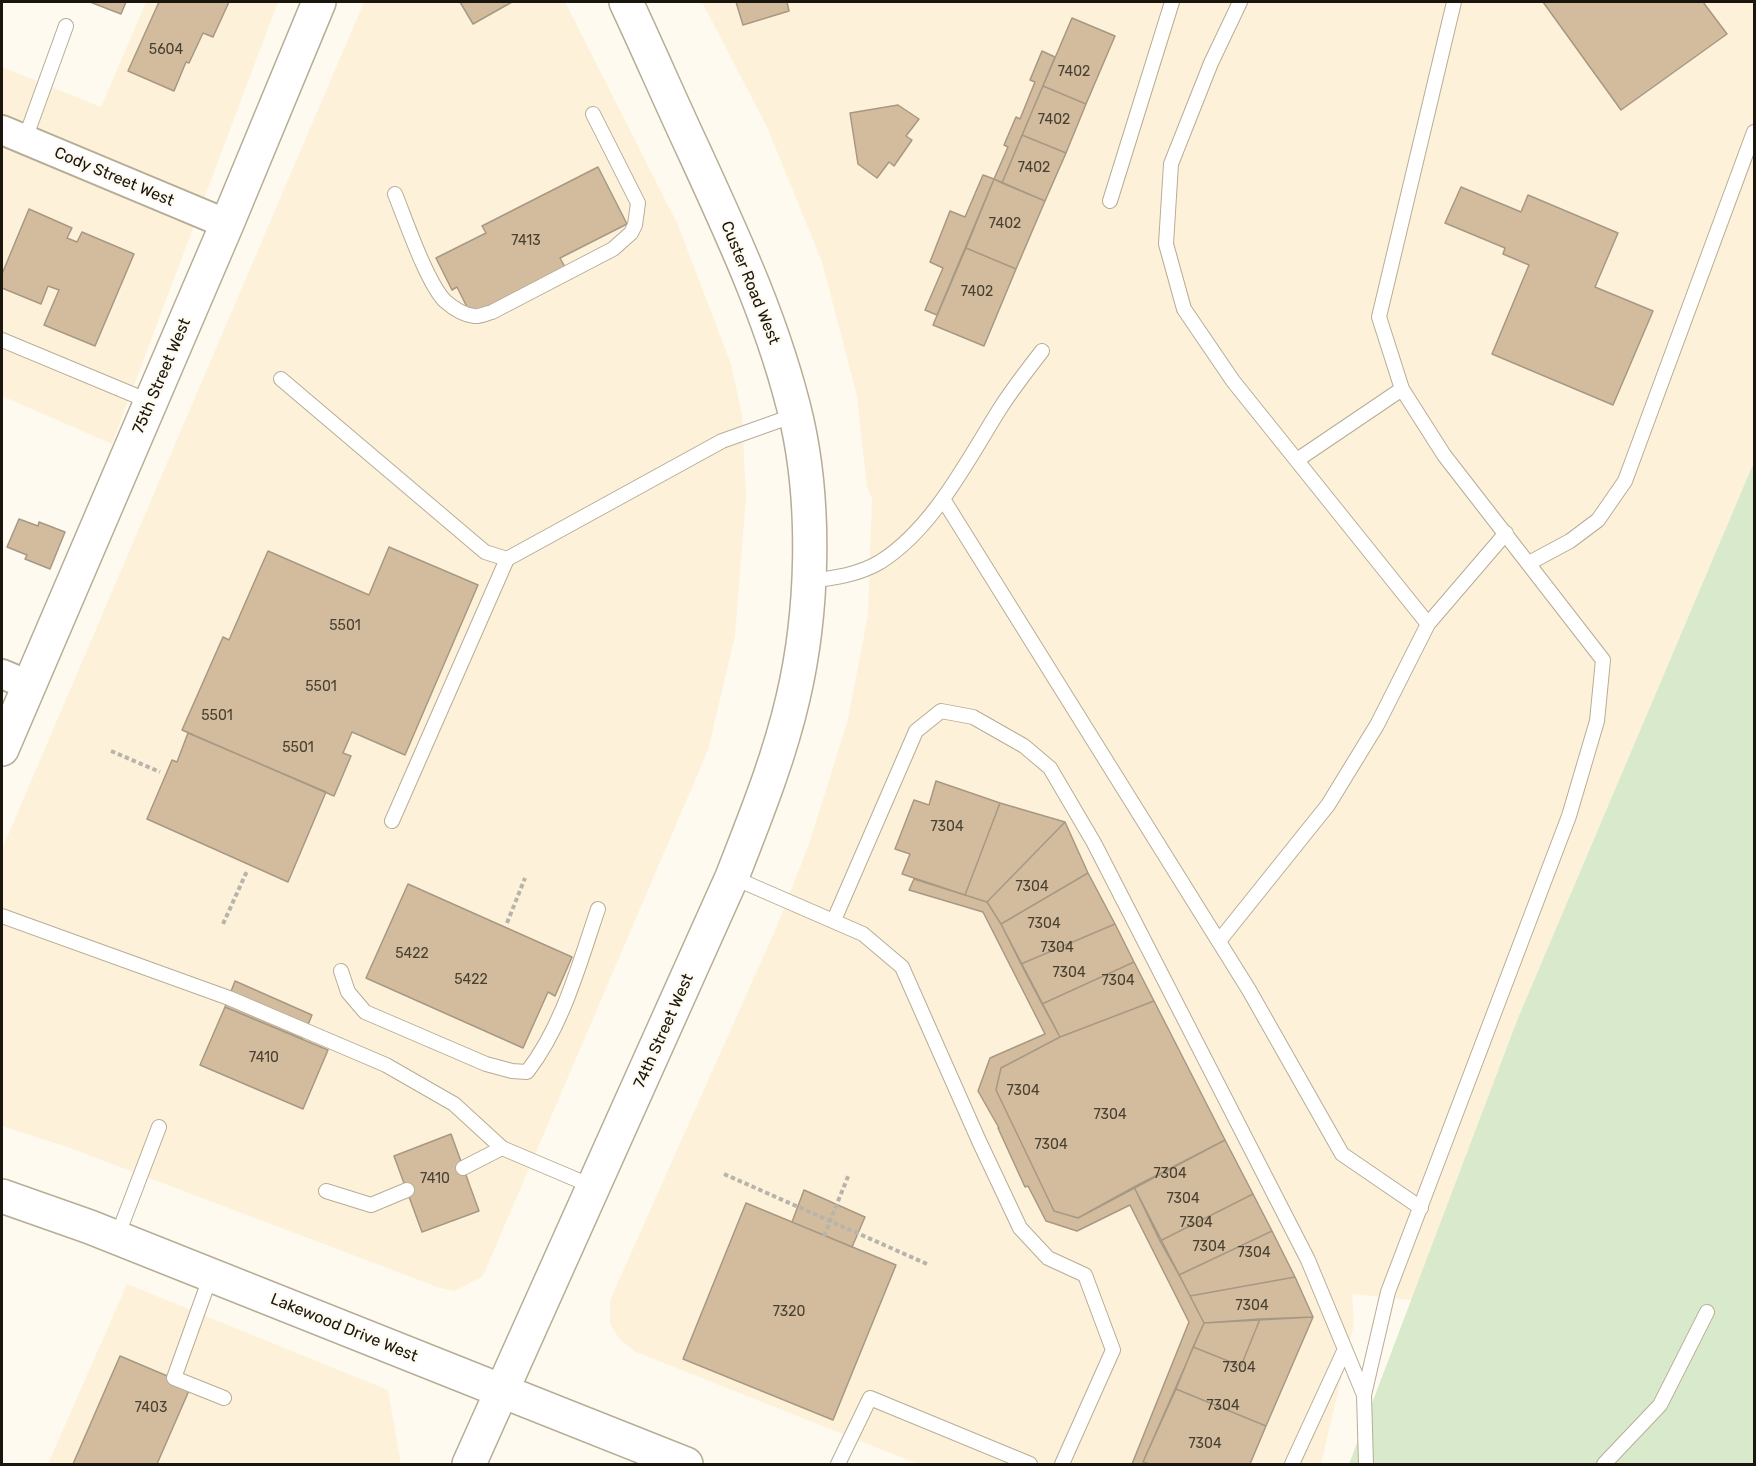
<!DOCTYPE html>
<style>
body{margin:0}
#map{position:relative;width:1756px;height:1466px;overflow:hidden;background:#fefaf0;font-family:Rubik,sans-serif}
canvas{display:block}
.frame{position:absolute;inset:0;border:3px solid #1a160d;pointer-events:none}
</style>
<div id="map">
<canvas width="1756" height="1466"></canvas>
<div class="frame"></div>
</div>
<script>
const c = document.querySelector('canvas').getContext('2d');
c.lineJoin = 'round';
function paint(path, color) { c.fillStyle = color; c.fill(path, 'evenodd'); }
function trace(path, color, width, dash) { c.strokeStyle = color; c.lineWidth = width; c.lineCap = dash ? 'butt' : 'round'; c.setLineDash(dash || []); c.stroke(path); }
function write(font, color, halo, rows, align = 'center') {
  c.font = font + ' Rubik,sans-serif'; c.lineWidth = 4.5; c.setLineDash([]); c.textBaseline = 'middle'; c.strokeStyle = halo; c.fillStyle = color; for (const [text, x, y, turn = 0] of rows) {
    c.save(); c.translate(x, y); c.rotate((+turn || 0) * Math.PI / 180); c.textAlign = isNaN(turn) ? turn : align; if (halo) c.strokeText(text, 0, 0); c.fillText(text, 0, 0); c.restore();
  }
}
paint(new Path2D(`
 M146 2H278L112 444 2 396V67L101 107Z
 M364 2H565L678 225 731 364 742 415 746 497 735 636 708 750 483 1276 455 1291 440 1288 67 1147 2 1126V849Z
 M702 2H1754V462L1518 1018 1412 1300 1352 1294 1354 1324 1321 1464H918L636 1352 620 1340 610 1324V1300L777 926 809 844 847 723 868 615 872 498 867 487 857 396 822 262 767 127Z
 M127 1284 388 1390 401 1464H48Z`), '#fdf2d9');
paint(new Path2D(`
 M1754 462V1464H1349L1518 1018Z`), '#d8eacb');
const building = new Path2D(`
 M90 2H126L121 14Z
 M159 2H229L213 37 203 33 189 63 186 62 174 91 128 71Z
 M460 2H512L473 24Z
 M736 2H787L789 11 743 25Z
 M1543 2H1703L1727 34 1621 110Z
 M1072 18 1115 36 1086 104 1043 86Z
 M1042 51 1055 57 1002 183 994 179 1008 147 1004 145 1016 117 1020 119 1035 82 1030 80Z
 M1043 86 1086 104 1066 153 1022 135Z
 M898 105 919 119 906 136 912 140 894 166 889 162 877 178 858 164 850 113Z
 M1022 135 1066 153 1045 201 1002 183Z
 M598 167 627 224 560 258 565 267 471 315 457 287 452 290 436 258 486 233 482 226Z
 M983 175 994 179 937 315 925 310 943 268 930 262 950 211 965 217Z
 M994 179 1045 201 1016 269 966 248Z
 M1461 187 1521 212 1528 195 1618 233 1595 287 1653 311 1613 405 1492 354 1529 265 1503 254 1505 248 1445 223Z
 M29 209 72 228 67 238 77 242 82 232 134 254 95 346 44 325 59 290 48 286 41 304 2 288V274Z
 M966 248 1016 269 984 346 933 325Z
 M19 519 38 526 39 522 65 532 50 569 25 559 27 555 7 547Z
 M389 547 478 585 405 755 352 732 343 753 351 756 334 796 182 730 223 637 229 640 268 551 369 595Z
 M188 733 326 792 288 882 147 819 172 760 177 762Z
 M936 781 1000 803 965 895 902 874 910 854 895 849 914 800 929 805Z
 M1000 803 1065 822 987 902 965 895Z
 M1065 822 1088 873 1001 924 987 902Z
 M1088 873 1115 924 1021 964 1001 924Z
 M914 879 987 902 1001 924 1060 1037 1001 1068 996 1090 1054 1211 1078 1218 1134 1187 1204 1323 1143 1462 1150 1464H1132L1189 1322 1130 1205 1077 1231 1046 1221 1028 1186 1025 1187 998 1128H999L978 1091 990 1058 1045 1034 983 912 909 890Z
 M408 884 572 957 555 996 548 992 523 1048 366 978Z
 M1115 924 1134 962 1042 1004 1021 964Z
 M1134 962 1154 1001 1060 1037 1042 1004Z
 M235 981 312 1015 302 1039 225 1007Z
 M1154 1001 1225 1140 1078 1218 1054 1211 996 1090 1001 1068 1060 1037Z
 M225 1007 328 1050 303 1109 200 1065Z
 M451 1134 479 1211 422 1232 394 1156Z
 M1225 1140 1253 1194 1160 1241 1134 1187Z
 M804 1190 865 1217 852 1247 792 1222Z
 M1253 1194 1272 1231 1179 1275 1160 1241Z
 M746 1203 896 1265 833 1420 683 1359Z
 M1272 1231 1295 1277 1190 1296 1179 1275Z
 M1295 1277 1313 1317 1204 1323 1190 1296Z
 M1313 1317 1266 1426 1176 1389 1193 1347 1241 1366 1260 1319Z
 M1260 1319 1241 1366 1193 1347 1204 1323Z
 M120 1356 191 1386 157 1464H73Z
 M1176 1389 1266 1426 1250 1464H1150L1143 1462Z`);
paint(building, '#d3bc9e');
trace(building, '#a79884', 1.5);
const lane = new Path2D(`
 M1240 2 1211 63 1171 164 1166 244 1184 309 1233 381 1428 624
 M25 139 66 26
 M395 194C406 221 427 283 445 301 453 308 464 315 474 316 480 317 487 313 492 312L613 249 631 233 635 225 638 203 593 114
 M1110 201 1172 2
 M2 340 151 402
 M281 379 485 552 507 559 722 441 795 415
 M1297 460 1402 389
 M943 499 1249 990 1342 1154 1421 1208
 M1529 563 1570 541 1598 520 1625 481 1754 132
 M809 581C834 578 858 575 880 562 934 528 968 459 1001 407 1014 387 1028 369 1042 351
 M392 821 507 559
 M732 877 863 934 902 967 979 1141 1020 1228 1048 1258 1085 1275 1113 1350 1062 1464
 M2 916 229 998 386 1065 454 1104 502 1148
 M834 920 916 731 941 711 973 717 1024 746 1050 768 1094 843 1308 1260 1364 1395
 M1219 941 1328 805 1377 725 1428 624 1506 533
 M341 971 348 992 365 1012 486 1064 512 1071 527 1072C563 1026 579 964 598 909
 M463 1168 502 1148 594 1187
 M326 1191 371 1205 407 1190
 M117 1237 159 1127
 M211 1275 174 1378 224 1398
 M838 1464 870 1398 1030 1464
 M1292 1464 1345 1349
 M1366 1464 1364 1395 1388 1292 1569 816 1597 721 1603 660 1444 455 1402 389 1379 317 1454 2
 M1604 1464 1660 1405 1707 1312`);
const street = new Path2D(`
 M2 130 227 224
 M2 674 28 685`);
const secondary = new Path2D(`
 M2 749 227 224 319 2
 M2 1196 90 1227 502 1391`);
const primary = new Path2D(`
 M502 1391 686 1464
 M469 1464 732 877C755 818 779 759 793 698 813 613 816 506 797 421 775 326 734 238 693 149 670 100 649 51 626 2`);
trace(lane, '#b7ad96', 16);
trace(street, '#b7ad96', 32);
trace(secondary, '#b7ad96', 36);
trace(primary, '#b7ad96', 36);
trace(new Path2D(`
 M111 751 160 772
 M507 923 525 878
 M223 924 247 871
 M724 1174 927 1264
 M824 1236 849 1174`), '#b8b4ab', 4, [4.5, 3]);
trace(lane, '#fff', 14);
trace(street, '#fff', 28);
trace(secondary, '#fff', 33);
trace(primary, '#fff', 33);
write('14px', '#484031', null, [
 ["5604",166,50],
 ["7402",1074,72],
 ["7402",1054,120],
 ["7402",1034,168],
 ["7402",1005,224],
 ["7413",526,241],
 ["7402",977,292],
 ["5501",345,626],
 ["5501",321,687],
 ["5501",217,716],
 ["5501",298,748],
 ["7304",947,827],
 ["7304",1032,887],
 ["7304",1044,924],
 ["7304",1057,948],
 ["5422",412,954],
 ["7304",1069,973],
 ["5422",471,980],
 ["7304",1118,981],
 ["7410",264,1058],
 ["7304",1023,1091],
 ["7304",1110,1115],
 ["7304",1051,1145],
 ["7304",1170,1174],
 ["7410",435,1179],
 ["7304",1183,1199],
 ["7304",1196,1223],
 ["7304",1209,1247],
 ["7304",1254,1253],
 ["7304",1252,1306],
 ["7320",789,1312],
 ["7304",1239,1368],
 ["7304",1223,1406],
 ["7403",151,1408],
 ["7304",1205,1444]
]);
write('16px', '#1a160d', '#fefaf0', [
 ["Cody Street West",114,177,23],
 ["Custer Road West",750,283,68],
 ["75th Street West",162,376,-67],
 ["74th Street West",664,1031,-66],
 ["Lakewood Drive West",344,1328,22]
]);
</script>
